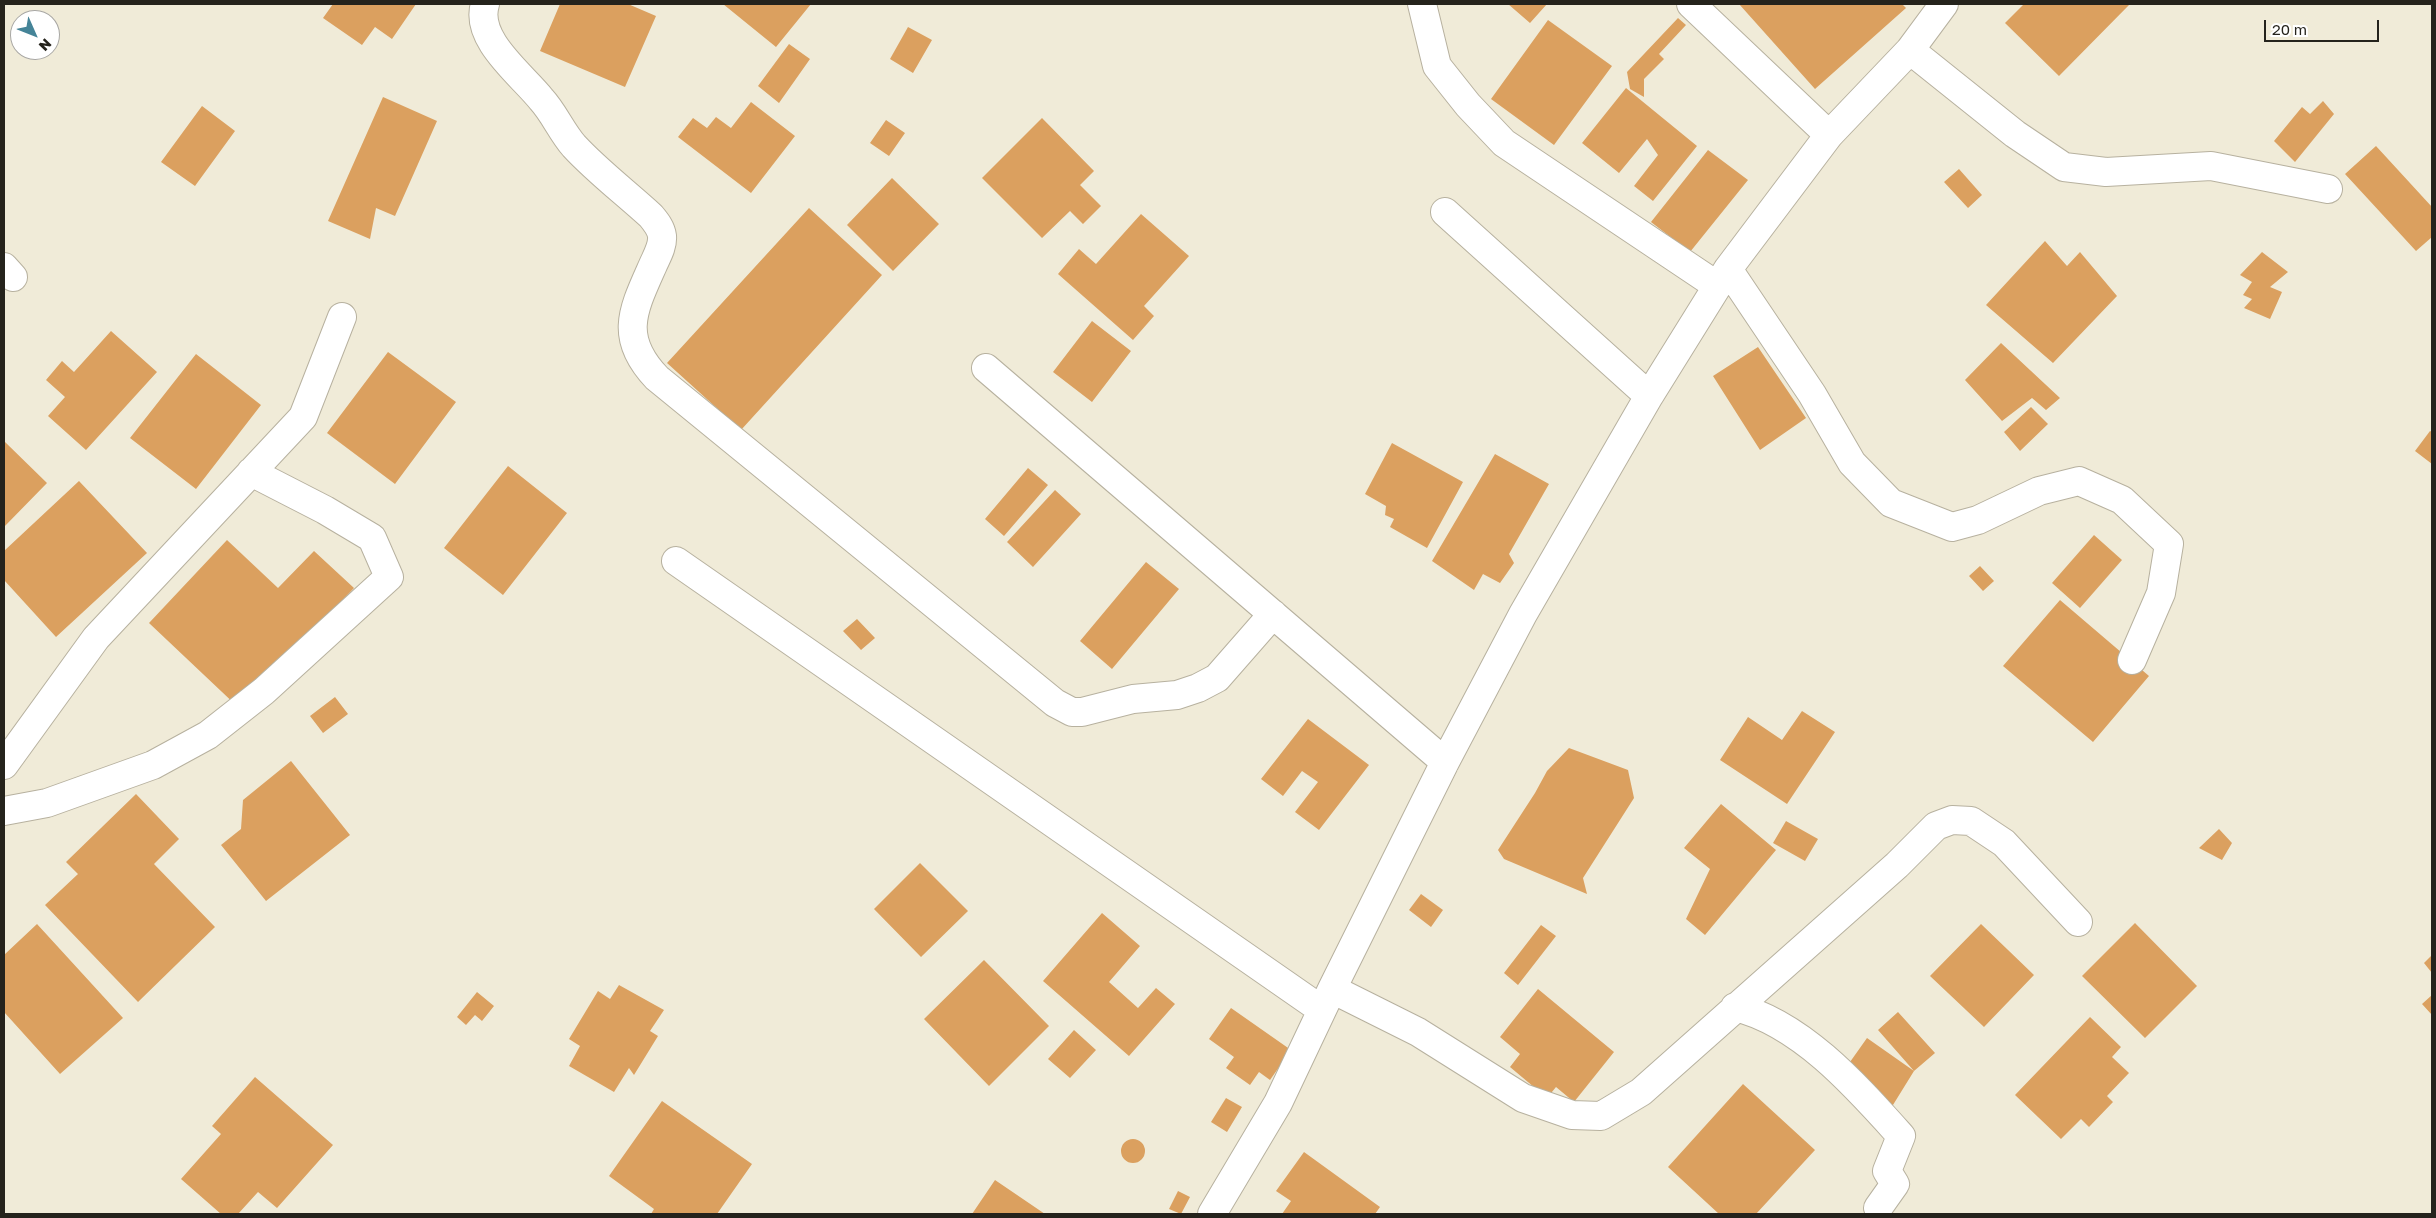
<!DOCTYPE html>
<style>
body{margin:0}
#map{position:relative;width:2436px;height:1218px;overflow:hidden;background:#f0ebd8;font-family:"Golos Text",sans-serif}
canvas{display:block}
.frame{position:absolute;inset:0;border:5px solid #25231c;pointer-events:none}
.north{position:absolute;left:10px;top:10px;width:50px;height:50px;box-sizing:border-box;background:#fff;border:1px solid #a8a7a4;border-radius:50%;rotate:134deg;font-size:14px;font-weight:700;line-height:20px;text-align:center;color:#25231c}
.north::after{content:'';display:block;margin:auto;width:18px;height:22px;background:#458498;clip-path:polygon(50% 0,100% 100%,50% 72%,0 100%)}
.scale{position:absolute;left:2264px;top:20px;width:115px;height:22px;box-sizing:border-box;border:2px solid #25231c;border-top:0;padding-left:6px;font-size:15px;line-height:18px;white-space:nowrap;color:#25231c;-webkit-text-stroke:4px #fff;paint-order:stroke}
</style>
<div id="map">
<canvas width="2436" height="1218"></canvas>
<div class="frame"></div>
<div class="north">N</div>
<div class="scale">20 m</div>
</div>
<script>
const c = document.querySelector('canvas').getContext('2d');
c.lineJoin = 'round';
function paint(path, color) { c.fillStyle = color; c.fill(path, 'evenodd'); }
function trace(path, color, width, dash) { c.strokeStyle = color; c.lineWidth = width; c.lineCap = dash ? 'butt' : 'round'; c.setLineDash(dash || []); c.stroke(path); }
paint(new Path2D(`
 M333 4H416L392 39 375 27 362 45 323 18Z
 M560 4H628L656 16 625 87 540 51Z
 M723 4H811L776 47Z
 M1508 4H1547L1530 23Z
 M1739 4H1902L1906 8 1815 89Z
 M2024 4H2130L2059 76 2005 23Z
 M1678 18 1686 25 1659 54 1664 59 1644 79V97L1630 89 1627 72Z
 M1548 20 1612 66 1554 145 1491 99Z
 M908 27 932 40 913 73 890 59Z
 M789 44 810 59 779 103 758 86Z
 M1626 88 1697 146 1653 201 1634 186 1658 155 1647 139 1619 173 1582 143Z
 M383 97 437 121 395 216 376 208 370 239 328 221Z
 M2323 101 2334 114 2295 162 2274 141 2302 107 2310 114Z
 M751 102 795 136 751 193 678 137 693 118 707 128 716 117 731 128Z
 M202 106 235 131 195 186 161 162Z
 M1042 118 1094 171 1080 185 1101 206 1083 224 1070 211 1042 238 982 178Z
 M886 120 905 133 889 156 870 143Z
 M2376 146 2432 207V237L2416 251 2345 174Z
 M1708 150 1748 180 1690 252 1651 222Z
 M1959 169 1982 195 1968 208 1944 182Z
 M892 178 939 224 893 271 847 225Z
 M809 208 882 275 741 430 667 363Z
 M1141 214 1189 256 1144 306 1154 316 1133 340 1058 274 1079 249 1096 264Z
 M2045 241 2067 266 2080 252 2117 296 2053 363 1986 305Z
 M2262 252 2288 272 2270 287 2282 292 2270 319 2244 308 2252 299 2243 295 2252 282 2240 275Z
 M1092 321 1131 351 1092 402 1053 372Z
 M111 331 157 372 86 450 48 416 65 397 46 380 62 361 74 372Z
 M2001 343 2060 398 2046 410 2032 398 2002 421 1965 380Z
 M1758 347 1806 418 1760 450 1713 376Z
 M388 352 456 402 395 484 327 433Z
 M196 354 261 405 196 489 130 438Z
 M2031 407 2048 424 2020 451 2004 432Z
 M2430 431 2432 432V464L2415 451Z
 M4 441 47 483 4 527Z
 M1392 443 1463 482 1427 548 1390 527 1394 519 1385 515 1386 506 1365 494Z
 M1495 454 1549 484 1509 554 1514 563 1500 583 1483 574 1474 590 1432 561Z
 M508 466 567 513 503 595 444 548Z
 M1028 468 1048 485 1004 536 985 519Z
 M79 481 147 553 56 637 4 580V551Z
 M1055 490 1081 514 1033 567 1007 542Z
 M2094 535 2122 560 2080 608 2052 583Z
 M227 540 278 588 314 551 354 588 240 709 149 623Z
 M1146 562 1179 589 1112 669 1080 641Z
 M1980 566 1994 581 1983 591 1969 576Z
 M2060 600 2149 676 2093 742 2003 666Z
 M857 619 875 638 861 650 843 631Z
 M335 697 348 714 323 733 310 716Z
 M1802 711 1835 732 1787 804 1720 760 1748 717 1782 740Z
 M1308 719 1369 765 1319 830 1295 812 1318 782 1302 771 1283 796 1261 779Z
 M1569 748 1628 770 1634 798 1583 878 1587 894 1504 859 1498 850 1535 793 1547 771Z
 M291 761 350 835 266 901 221 845 241 829 243 800Z
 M136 794 179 839 154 864 215 927 138 1002 45 905 78 874 66 862Z
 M1721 804 1776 850 1705 935 1686 919 1710 869 1684 848Z
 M1786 821 1818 839 1805 861 1773 843Z
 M2219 829 2232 843 2222 860 2199 848Z
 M920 863 968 911 921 957 874 909Z
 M1421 894 1443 910 1431 927 1409 910Z
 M1102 913 1140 946 1109 982 1138 1008 1156 988 1175 1004 1129 1056 1043 981Z
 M2135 923 2197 986 2145 1038 2082 976Z
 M37 924 123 1018 60 1074 4 1012V955Z
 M1981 924 2034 975 1984 1027 1930 976Z
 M1541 925 1556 936 1518 985 1504 973Z
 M2432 955V973L2424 963Z
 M984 960 1049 1026 989 1086 924 1019Z
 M619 985 664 1010 650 1031 658 1036 634 1075 629 1068 614 1092 569 1066 580 1046 569 1039 598 991 610 999Z
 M1538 989 1614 1052 1574 1102 1556 1087 1547 1098 1510 1067 1520 1054 1500 1037Z
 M477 992 494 1006 482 1021 475 1015 466 1025 457 1017Z
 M2432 995V1015L2422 1004Z
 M1231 1008 1291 1050 1270 1080 1259 1072 1250 1085 1226 1068 1234 1057 1209 1039Z
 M1898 1012 1935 1053 1914 1071 1888 1113 1850 1062 1867 1038 1914 1071 1878 1030Z
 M2090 1017 2121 1047 2112 1057 2129 1073 2107 1096 2113 1102 2089 1127 2081 1119 2061 1139 2015 1095Z
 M1074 1030 1096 1050 1070 1078 1048 1059Z
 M255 1077 333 1145 277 1208 258 1192 238 1214H221L181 1179 221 1134 212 1126Z
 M1743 1084 1815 1150 1756 1214H1719L1668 1167Z
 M1226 1098 1242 1107 1227 1132 1211 1122Z
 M662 1101 752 1164 717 1214H651L654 1209 609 1176Z
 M1121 1151a12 12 0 1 1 24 0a12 12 0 1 1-24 0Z
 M1304 1152 1380 1207 1375 1214H1282L1291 1201 1276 1191Z
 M995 1180 1045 1214H972Z
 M1178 1191 1190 1197 1181 1214 1169 1209Z`), '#dba05f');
const street = new Path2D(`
 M485 4C474 39 521 74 541 99 554 113 561 131 574 146 597 171 626 193 651 216 656 222 661 228 662 236 663 246 657 256 653 265 633 310 618 337 657 378L1055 703 1072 712H1082L1133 699 1177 695 1198 688 1217 678 1273 614
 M1422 4 1437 66 1468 105 1504 143 1716 285
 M1691 4 1829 135
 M1910 50 2015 134 2064 167 2106 172 2211 166 2328 189
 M1445 212 1649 396
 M4 267 13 277
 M1728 269 1812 394 1852 463 1891 503 1952 527 1978 520 2039 491 2079 481 2122 500 2169 544 2161 593 2132 660
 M986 368 1445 762
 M676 561 1322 1010
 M4 765 96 638 303 417 342 317
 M4 811 47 803 153 765 208 735 264 691 389 577 372 538 325 510 251 472
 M1332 989 1418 1032 1523 1098 1572 1115 1601 1116 1641 1092 1897 865 1936 826 1952 820 1971 821 2004 843 2078 922
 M1735 1007C1801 1023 1857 1087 1901 1136L1887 1171 1895 1184 1878 1208
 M1212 1214 1278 1103 1332 989 1445 762 1523 614 1649 396 1728 269 1829 135 1910 50 1944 4`);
trace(street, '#b7b19f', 30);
trace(street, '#fff', 28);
</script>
